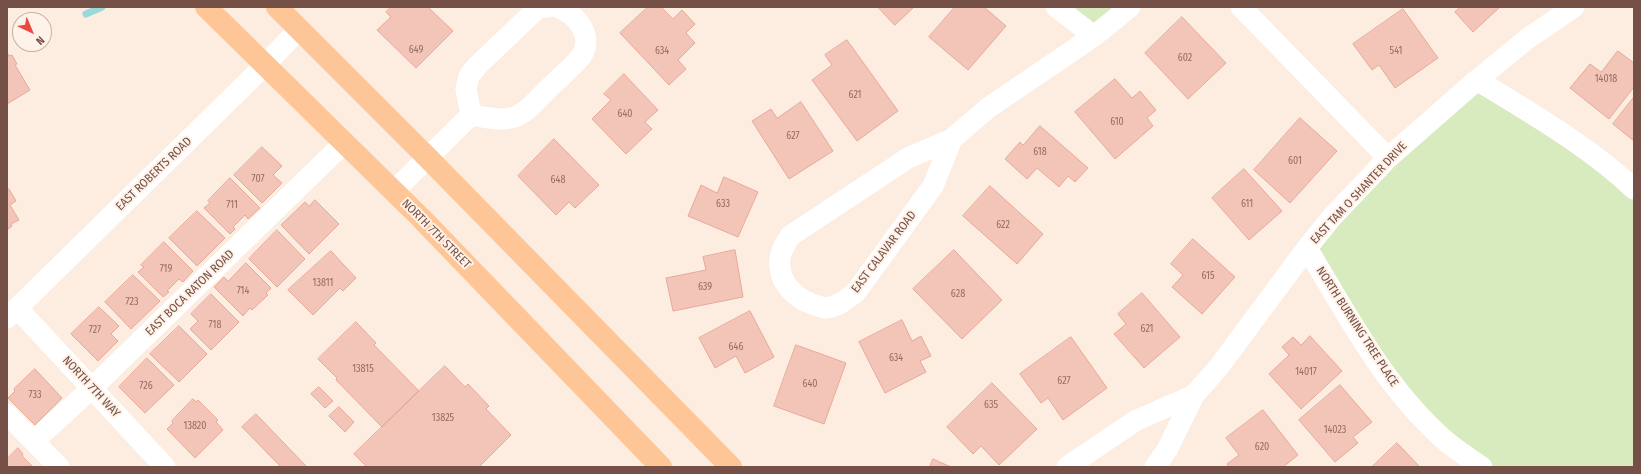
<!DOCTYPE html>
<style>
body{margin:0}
#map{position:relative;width:1641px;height:474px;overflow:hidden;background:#fdede1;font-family:"Fira Sans Condensed",sans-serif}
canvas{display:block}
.frame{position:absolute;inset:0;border:8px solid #755047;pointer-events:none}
.north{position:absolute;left:12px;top:12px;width:40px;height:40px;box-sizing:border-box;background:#fff2e8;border:1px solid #c8b1a8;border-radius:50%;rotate:136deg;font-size:11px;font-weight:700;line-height:16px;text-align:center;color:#755047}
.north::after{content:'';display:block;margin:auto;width:14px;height:18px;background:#ec4a41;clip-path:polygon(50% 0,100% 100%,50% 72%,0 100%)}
</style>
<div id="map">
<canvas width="1641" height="474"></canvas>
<div class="frame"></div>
<div class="north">N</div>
</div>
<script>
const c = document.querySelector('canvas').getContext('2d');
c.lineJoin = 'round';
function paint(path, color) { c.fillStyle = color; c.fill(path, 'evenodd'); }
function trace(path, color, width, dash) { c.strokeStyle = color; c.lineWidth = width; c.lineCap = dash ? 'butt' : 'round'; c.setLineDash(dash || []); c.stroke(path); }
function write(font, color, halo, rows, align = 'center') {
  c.font = font + ' "Fira Sans Condensed",sans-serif'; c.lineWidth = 4; c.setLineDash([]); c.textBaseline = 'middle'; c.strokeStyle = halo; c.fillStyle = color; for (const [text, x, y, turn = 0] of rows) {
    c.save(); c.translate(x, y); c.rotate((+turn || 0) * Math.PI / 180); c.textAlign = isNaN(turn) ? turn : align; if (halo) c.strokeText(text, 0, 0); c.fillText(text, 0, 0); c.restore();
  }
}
paint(new Path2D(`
 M1056 7H1130L1094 36Z
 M1477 80 1634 189V467H1482L1448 443 1307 248Z`), '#d8ebbf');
trace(new Path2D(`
 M86 14 102 7`), '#9bd9d8', 7);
const building = new Path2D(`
 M391 7H428L453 31 416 68 377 30 391 17 386 12Z
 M648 7H661L673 19 682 10 695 24 686 33 695 43 678 60 686 69 669 85 620 33Z
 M878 7H914L895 25Z
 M955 7H984L1006 26 968 70 929 37Z
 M1461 7H1500L1473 32 1455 12Z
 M1403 9 1438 58 1395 88 1379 65 1372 70 1353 44Z
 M1182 17 1226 63 1188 99 1145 53Z
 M847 40 898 111 857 141 812 80 832 65 825 55Z
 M1618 51 1634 63V87L1609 119 1570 88 1590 64 1601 72Z
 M7 52 9 56 12 55 17 64 15 65 30 90 7 104Z
 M624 74 658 110 645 122 652 129 626 154 592 119 611 100 604 94Z
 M1115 79 1132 98 1140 91 1156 110 1147 118 1153 126 1115 159 1075 112Z
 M1634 97V141L1613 124Z
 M801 102 833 151 789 179 752 121 771 109 777 118Z
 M1300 118 1337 151 1290 203 1254 170Z
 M1040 126 1088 168 1075 182 1068 176 1059 187 1037 168 1027 179 1005 159 1020 142 1023 145Z
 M554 139 599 185 575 208 569 202 556 215 518 176Z
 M262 147 282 166 273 175 282 183 262 203 234 175Z
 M1244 169 1282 211 1249 240 1212 198Z
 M724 177 758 192 738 237 688 216 701 185 717 193Z
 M230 178 260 208 248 219 245 215 233 227 235 229 230 234 204 208 210 203 208 201Z
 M990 186 1043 234 1017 264 963 216Z
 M9 189 16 201 10 205 19 220 11 224 12 226 7 230V190Z
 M315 200 339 224 309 254 281 225 305 202 309 206Z
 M197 211 225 238 197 266 169 238Z
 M277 230 305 259 277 287 249 259Z
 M1193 239 1235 277 1202 314 1172 287 1183 275 1171 264Z
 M164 242 193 271 183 282 179 279 167 291 169 292 163 297 138 272 144 267 141 265Z
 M735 250 743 297 673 311 666 278 706 270 703 257Z
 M954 250 1002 300 962 339 913 289Z
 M331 251 356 278 343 291 340 288 313 315 288 290Z
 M246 263 271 288 266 293 268 295 252 310 250 308 243 316 214 287 224 277 228 281Z
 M133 275 160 301 131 329 105 302Z
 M1142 293 1180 337 1144 368 1114 334 1126 324 1118 314Z
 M211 294 239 322 211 350 190 329 198 321 191 314Z
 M99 307 119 326 111 334 118 341 98 361 71 334Z
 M750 311 774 357 745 373 736 356 715 368 699 338Z
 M902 320 912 341 921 336 931 356 920 361 926 372 885 393 859 342Z
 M356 322 376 343 374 345 419 391 382 427 336 380 337 378 318 359Z
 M179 326 207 354 179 382 150 354Z
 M1310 336 1342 371 1301 409 1269 374 1289 355 1282 347 1293 337 1301 345Z
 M1071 337 1107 388 1063 420 1048 398 1041 403 1020 374Z
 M796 345 846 363 824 424 774 406Z
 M147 358 174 385 145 413 119 387Z
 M445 366 465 387 468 384 489 406 486 409 511 435 479 467H367L354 454Z
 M35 369 62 398 35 425 8 398 15 391 14 389Z
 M992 383 1037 429 999 465 981 446 973 454 947 427Z
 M1340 385 1372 422 1353 437 1358 443 1335 462 1299 420Z
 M319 387 333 401 325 408 311 394Z
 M193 399 196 402 198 400 218 420 216 422 223 430 195 458 167 429 173 423 172 421Z
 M339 407 354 422 345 432 329 416Z
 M1263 410 1298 455 1283 467H1229L1227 464 1239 455 1226 438Z
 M256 414 307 467H281L242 427Z
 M1397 443 1420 467H1372Z
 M18 448 23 454 22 456 33 467H7V459Z
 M933 459 951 467H930Z`);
paint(building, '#f3c5b8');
trace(building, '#e7a897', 1);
trace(new Path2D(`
 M1056 7 1094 36
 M1241 7 1388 158
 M1477 80C1532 114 1587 145 1634 189
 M471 115C484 117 498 121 511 118 526 115 538 98 549 88 557 80 577 63 582 55 594 35 576 14 557 7
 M471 115 466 89 469 76 478 65 538 8 548 7
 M952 139 933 186 856 292C847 299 839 306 827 308 824 308 821 307 818 306 800 301 782 288 780 267 778 255 784 246 790 236L908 158 952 139 988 108 1094 36 1130 7
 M394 191 471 115
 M1307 248C1348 316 1386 390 1447 442 1458 451 1470 459 1482 467
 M17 308 165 467
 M7 318 265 65 299 29
 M7 414 59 467
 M34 441 92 388 344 143
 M1067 467 1135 421 1194 395
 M1155 467 1167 450 1194 395 1218 368 1307 248 1332 217 1388 158 1477 80 1527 39 1574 7`), '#fff', 21);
trace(new Path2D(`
 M206 7 421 218 661 467
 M277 7 428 158 731 467`), '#fec696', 22);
write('10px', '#946d63', null, [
 ["649",416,50],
 ["634",662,51],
 ["541",1396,51],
 ["602",1185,58],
 ["14018",1606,79],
 ["621",855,95],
 ["640",625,114],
 ["610",1117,122],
 ["627",793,136],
 ["618",1040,152],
 ["601",1295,161],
 ["707",258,179],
 ["648",558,180],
 ["633",723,204],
 ["611",1247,204],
 ["711",232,205],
 ["622",1003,225],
 ["719",166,269],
 ["615",1208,276],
 ["13811",323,283],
 ["639",705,287],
 ["714",243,291],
 ["628",958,294],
 ["723",132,302],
 ["718",215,325],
 ["621",1147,329],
 ["727",95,330],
 ["646",736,347],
 ["634",896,358],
 ["13815",363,369],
 ["14017",1306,372],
 ["627",1064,381],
 ["640",810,384],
 ["726",146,386],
 ["733",35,395],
 ["635",991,405],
 ["13825",443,418],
 ["13820",195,426],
 ["14023",1335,430],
 ["620",1262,447]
]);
write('12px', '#755047', '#fff2e8', [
 ["EAST ROBERTS ROAD",154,174,-44],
 ["EAST TAM O SHANTER DRIVE",1359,193,-47],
 ["NORTH 7TH STREET",436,234,45],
 ["EAST CALAVAR ROAD",884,252,-53],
 ["EAST BOCA RATON ROAD",190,293,-44],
 ["NORTH BURNING TREE PLACE",1357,327,57],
 ["NORTH 7TH WAY",91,387,47]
]);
</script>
